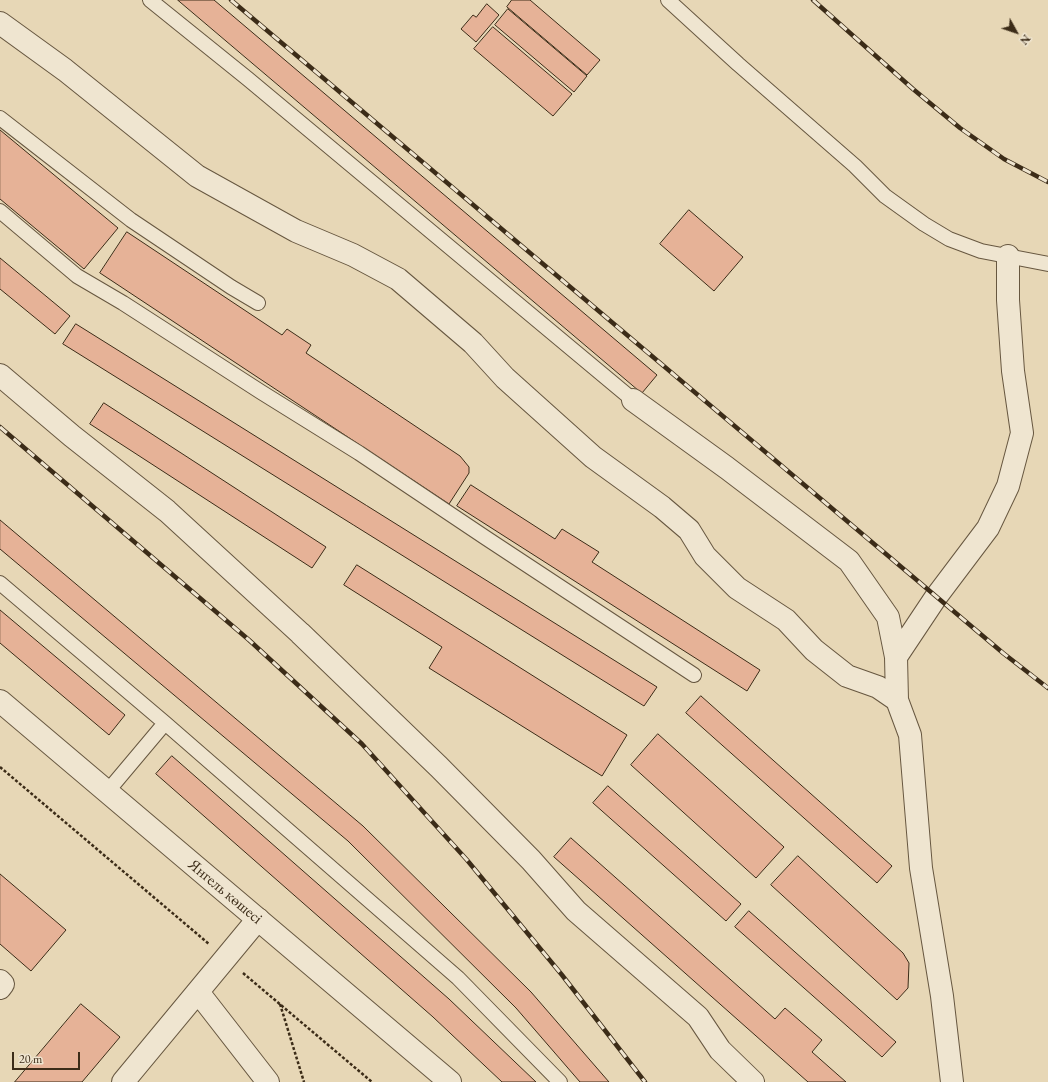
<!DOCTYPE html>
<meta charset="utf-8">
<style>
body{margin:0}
#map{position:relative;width:1048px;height:1082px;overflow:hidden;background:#e7d7b6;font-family:"EB Garamond",serif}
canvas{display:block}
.north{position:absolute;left:996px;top:12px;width:40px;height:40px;-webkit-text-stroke:3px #efe5d0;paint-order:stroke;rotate:130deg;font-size:11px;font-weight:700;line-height:16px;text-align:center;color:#3c2c18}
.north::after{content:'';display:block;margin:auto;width:14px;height:18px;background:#3c2c18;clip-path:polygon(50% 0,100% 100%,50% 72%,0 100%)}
.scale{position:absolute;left:12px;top:1052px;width:68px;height:18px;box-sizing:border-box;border:2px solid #3c2c18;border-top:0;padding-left:5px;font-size:12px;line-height:14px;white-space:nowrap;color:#3c2c18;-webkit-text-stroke:3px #efe5d0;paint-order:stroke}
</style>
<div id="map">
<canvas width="1048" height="1082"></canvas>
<div class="north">N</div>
<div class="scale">20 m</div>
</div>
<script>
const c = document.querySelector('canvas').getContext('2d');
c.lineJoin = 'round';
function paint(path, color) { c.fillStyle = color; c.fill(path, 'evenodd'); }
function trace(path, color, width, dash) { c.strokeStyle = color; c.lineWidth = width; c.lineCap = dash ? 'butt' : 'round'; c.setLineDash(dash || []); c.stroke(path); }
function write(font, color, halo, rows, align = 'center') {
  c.font = font + ' "EB Garamond",serif'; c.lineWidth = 3; c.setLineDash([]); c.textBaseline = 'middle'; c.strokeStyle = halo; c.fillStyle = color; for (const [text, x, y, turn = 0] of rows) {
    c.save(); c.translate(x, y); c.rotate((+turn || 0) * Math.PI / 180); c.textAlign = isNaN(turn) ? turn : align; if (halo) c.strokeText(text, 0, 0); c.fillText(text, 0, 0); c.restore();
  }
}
const building = new Path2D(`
 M178 0H214L657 375 642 393Z
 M512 0H530L600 60 587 75 507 7Z
 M487 4 499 15 476 42 461 29 473 15 476 17Z
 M508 9 587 76 574 92 495 25Z
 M493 27 572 94 553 116 474 49Z
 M0 130 118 228 84 269 0 199Z
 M689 210 743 257 714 291 660 244Z
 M127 232 282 335 287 329 311 345 306 353 460 456 469 467V473L449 504 100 273Z
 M0 258 70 316 55 334 0 289Z
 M76 324 657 687 644 706 63 344Z
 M104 403 326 547 312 568 90 424Z
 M471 485 555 539 562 529 599 552 592 562 760 670 747 691 457 506Z
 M0 520 363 826 531 992 609 1082H580L516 1008 348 841 0 549Z
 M357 565 627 735 602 776 429 668 442 647 344 585Z
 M0 610 125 715 109 735 0 643Z
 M701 696 892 866 877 883 686 713Z
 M658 734 784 847 756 878 631 765Z
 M172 756 449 999 536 1082H502L433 1017 156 774Z
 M608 786 741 904 726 921 593 803Z
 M571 838 775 1019 785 1008 822 1040 812 1052 846 1082H808L554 857Z
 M798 856 903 953 909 963 908 988 897 1000 771 885Z
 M0 874 66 930 31 971 0 944Z
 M749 911 896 1042 882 1057 735 927Z
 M81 1004 120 1037 82 1082H15Z`);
paint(building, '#e6b297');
trace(building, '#3c2c18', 1);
const service = new Path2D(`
 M150 0 248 79 633 400
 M668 0 738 64 855 166 885 196 924 224 949 239 981 251 1048 264
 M0 118 131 220 231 287 258 303
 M0 211 77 276 123 303 261 392 359 453 486 538 694 675
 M0 583 165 723 458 978 560 1082
 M107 792 165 723`);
const minor = new Path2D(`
 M0 23 65 70 197 176 296 231 353 255 398 279 473 343 505 378 593 457 662 507 689 530 705 556 737 588 786 620 814 650 847 676 878 687 897 700 910 735 921 868 942 996 952 1082
 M0 375 72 436 167 511 300 633 439 767 531 860 576 911 698 1017 720 1050 753 1082
 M633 400 727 468 849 561 888 617 896 657 897 700
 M896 657 936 597 988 528 1008 486 1022 433 1013 371 1008 300V256
 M0 981 3 984 0 988
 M198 992 268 1082
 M123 1082 258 919`);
const tertiary = new Path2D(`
 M0 701 450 1082`);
trace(service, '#675740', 16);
trace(minor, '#675740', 24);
trace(tertiary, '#675740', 24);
trace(new Path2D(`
 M0 767 209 944
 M243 973 372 1082
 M280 1004 304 1082`), '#3c2c18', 2.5, [3, 2]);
trace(service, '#efe5d0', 14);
trace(minor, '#efe5d0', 22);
trace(tertiary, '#efe5d0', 22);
const rail = new Path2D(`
 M231 0 1003 653 1048 688
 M813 0 913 89 960 128 1004 159 1048 182
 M0 427 249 640 362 744 467 860 562 975 645 1082`);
trace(rail, '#3c2c18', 4.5);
trace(rail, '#efe5d0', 3, [9]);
write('16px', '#3c2c18', '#efe5d0', [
 ["Янгель көшесі",225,892,40]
]);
</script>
